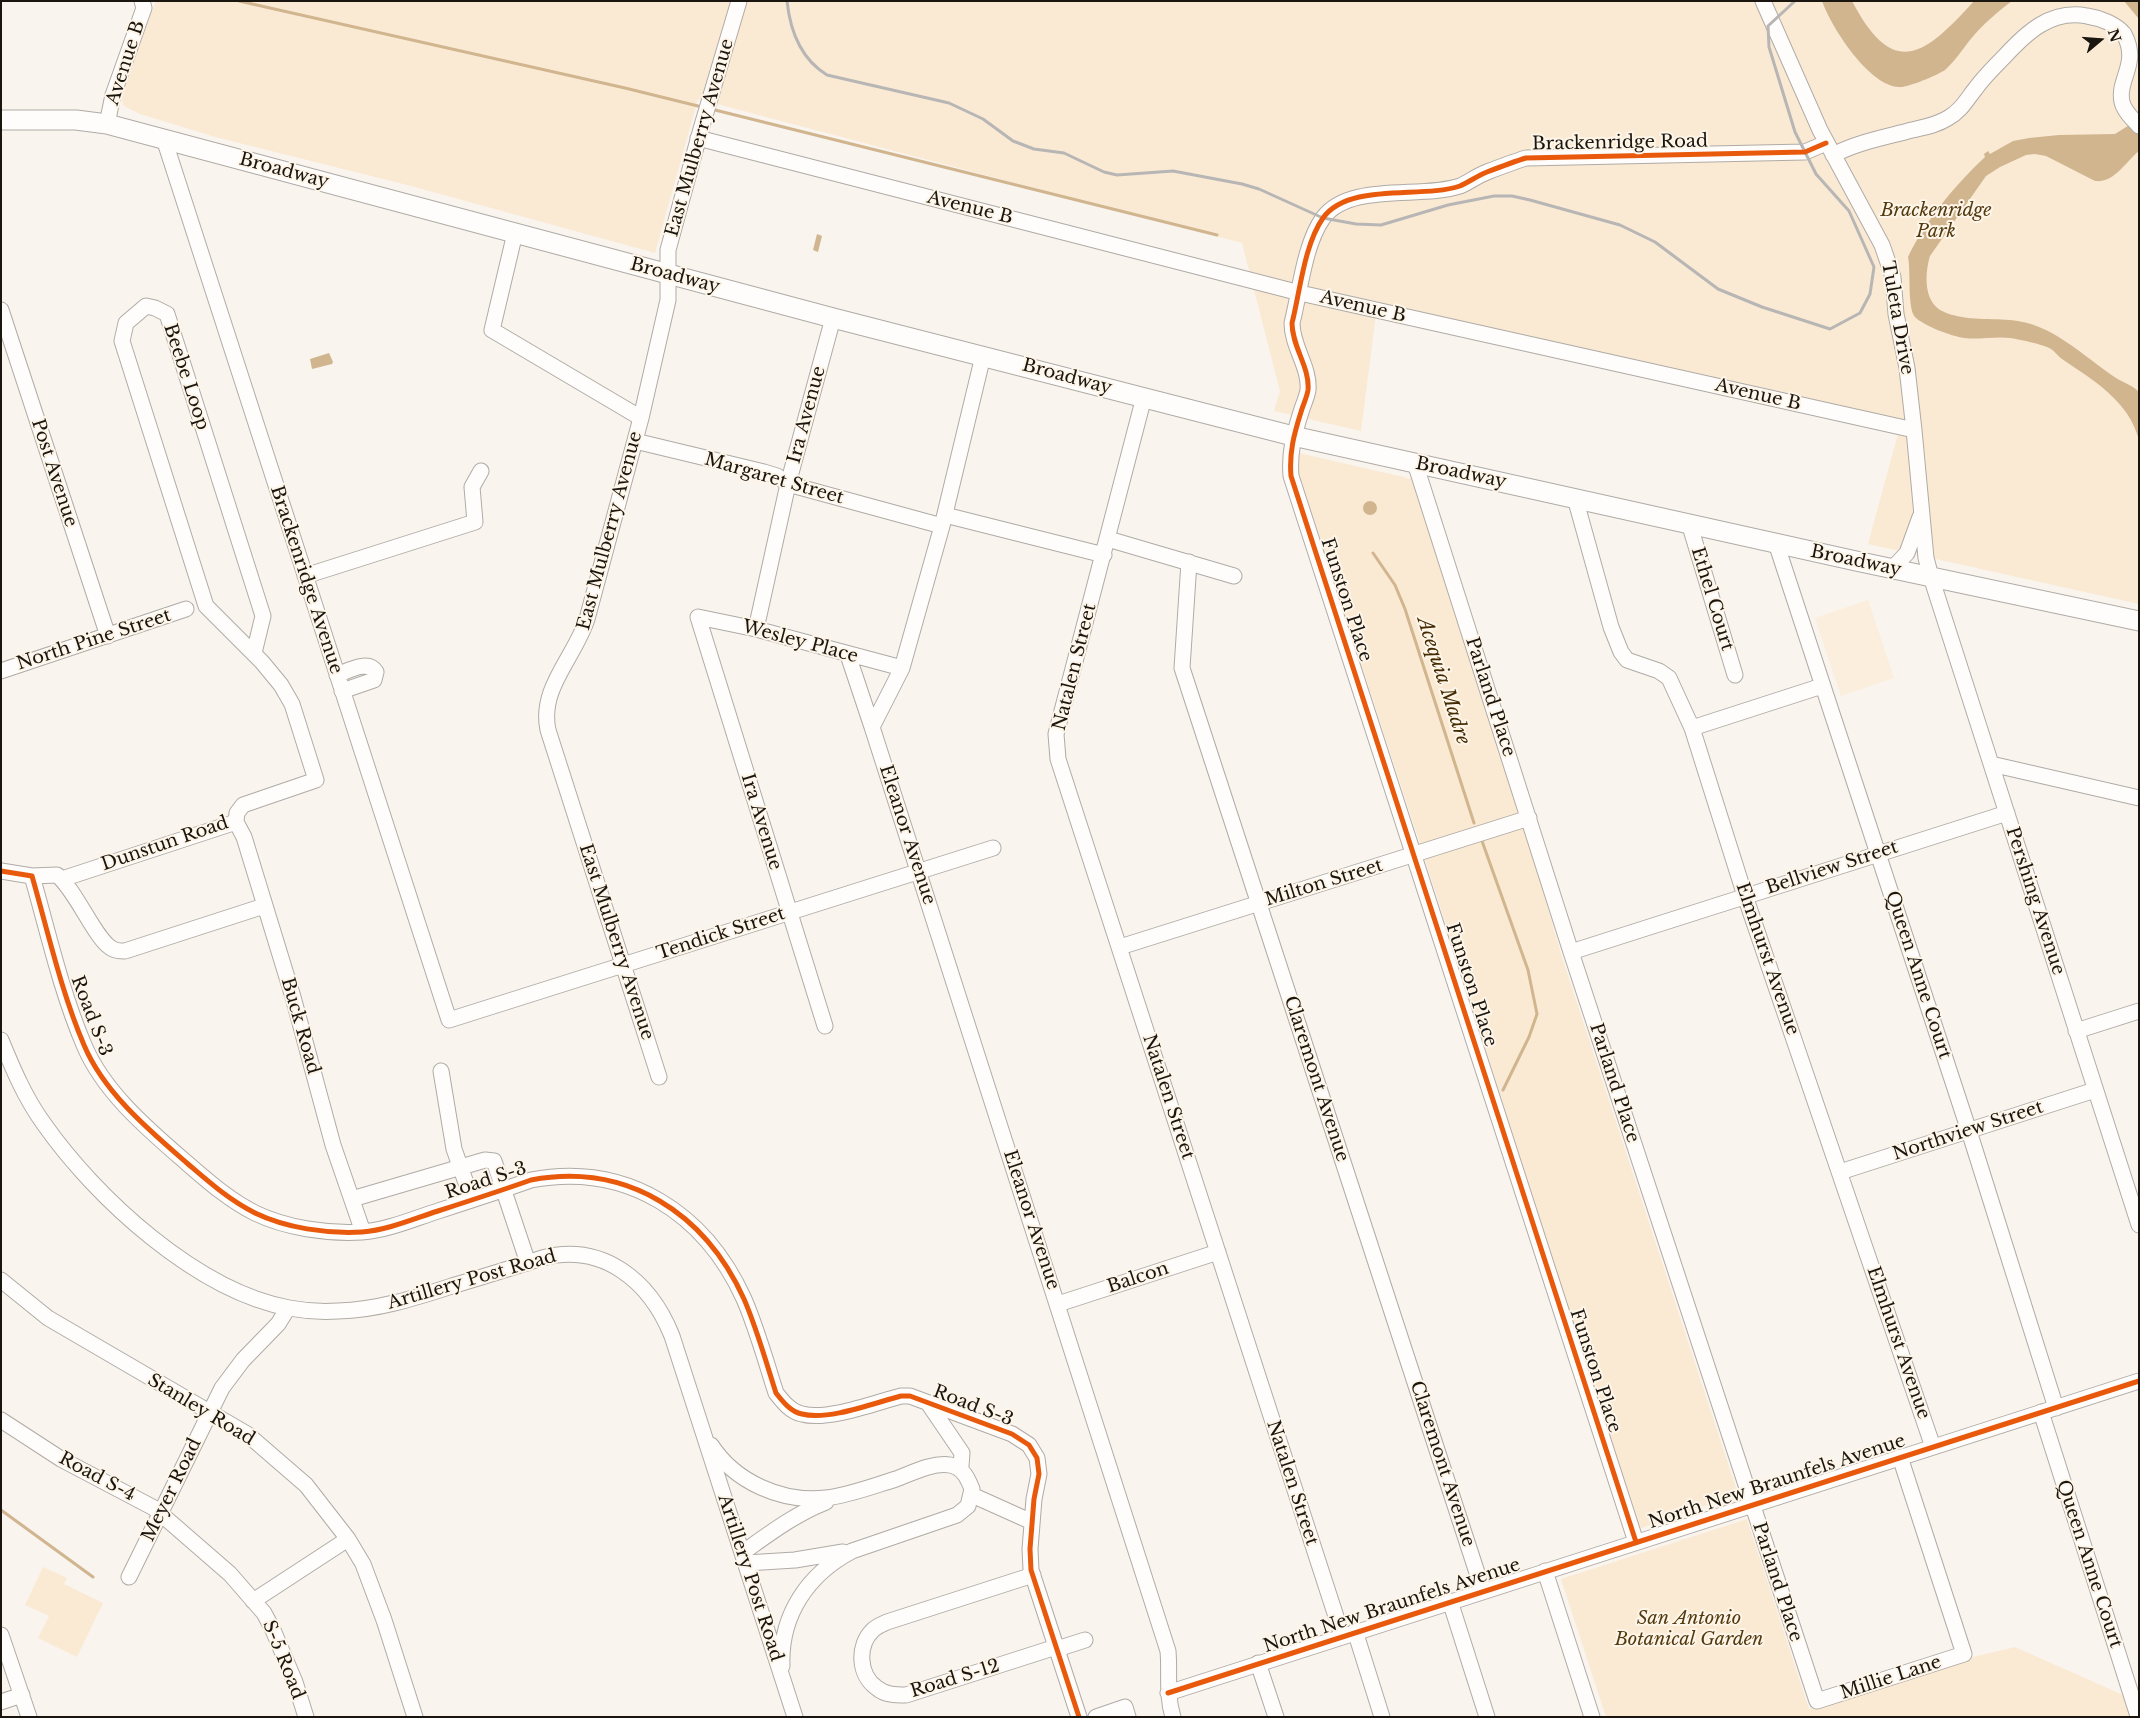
<!DOCTYPE html>
<style>
body{margin:0}
#map{position:relative;width:2140px;height:1718px;overflow:hidden;background:#f9f4ee;font-family:"Libre Baskerville",serif}
canvas{display:block}
.frame{position:absolute;inset:0;border:2px solid #1a150e;pointer-events:none}
.north{position:absolute;left:2075px;top:15px;width:50px;height:50px;-webkit-text-stroke:4px #fef5e9;paint-order:stroke;rotate:72deg;font-size:14px;font-weight:700;line-height:20px;text-align:center;color:#1a150e}
.north::after{content:'';display:block;margin:auto;width:18px;height:22px;background:#1a150e;clip-path:polygon(50% 0,100% 100%,50% 72%,0 100%)}
</style>
<div id="map">
<canvas width="2140" height="1718"></canvas>
<div class="frame"></div>
<div class="north">N</div>
</div>
<script>
const c = document.querySelector('canvas').getContext('2d');
c.lineJoin = 'round';
function paint(path, color) { c.fillStyle = color; c.fill(path, 'evenodd'); }
function trace(path, color, width, dash) { c.strokeStyle = color; c.lineWidth = width; c.lineCap = dash ? 'butt' : 'round'; c.setLineDash(dash || []); c.stroke(path); }
function write(font, color, halo, rows, align = 'center') {
  c.font = font + ' "Libre Baskerville",serif'; c.lineWidth = 4; c.setLineDash([]); c.textBaseline = 'middle'; c.strokeStyle = halo; c.fillStyle = color; for (const [text, x, y, turn = 0] of rows) {
    c.save(); c.translate(x, y); c.rotate((+turn || 0) * Math.PI / 180); c.textAlign = isNaN(turn) ? turn : align; if (halo) c.strokeText(text, 0, 0); c.fillText(text, 0, 0); c.restore();
  }
}
paint(new Path2D(`
 M1868 600 1894 678 1841 696 1815 618Z`), '#fbeedc');
paint(new Path2D(`
 M156 1H2139V604L1868 544 1902 419 1377 306 1361 431 1274 411 1280 391 1242 243 698 99 655 253 411 186 219 138 140 114 124 106 120 96Z
 M1299 453 1412 479 1526 832 1561 954 1738 1494 1639 1529 1420 844 1298 471Z
 M1747 1519 1809 1709 1973 1657 2015 1647 2139 1702V1717H1606L1561 1579Z
 M43 1567 67 1578 64 1584 103 1603 77 1657 38 1638 49 1616 25 1605Z`), '#faead4');
paint(new Path2D(`
 M1822 1H1852C1894 81 1925 55 1974 1H2012C1996 13 1982 25 1970 40 1962 50 1955 61 1945 70 1938 75 1907 88 1899 87 1869 86 1831 27 1822 1Z
 M2124 1H2139V19Z
 M2139 119V151C2125 162 2115 183 2095 181L2046 156 2035 154 2026 155 2000 167 1986 176 1930 256C1925 273 1923 301 1942 311 1962 321 1988 318 2010 320 2052 323 2083 356 2116 378 2124 383 2132 385 2139 392V440C2129 401 2093 380 2062 359 2057 355 2053 349 2047 347 2040 344 2018 339 2010 338 1995 336 1979 340 1964 338 1951 336 1924 326 1915 317 1907 308 1911 271 1908 257 1925 221 1956 184 1985 157L1984 154 1988 151 1990 154 2013 141 2029 138 2059 135 2115 134Z
 M817 234 822 236 818 252 813 250Z
 M329 353 333 362 332 364 312 369 310 359Z
 M1363 508a7 7 0 1 1 14 0a7 7 0 1 1-14 0Z`), '#d0b58f');
trace(new Path2D(`
 M239 1 625 88 702 107
 M711 109 1217 235
 M1373 553 1395 585 1405 609 1474 823
 M1482 841 1528 970 1537 1014 1529 1037 1503 1090
 M1 1510 93 1577`), '#d0b58f', 3);
const minor = new Path2D(`
 M1763 1 1820 130 1882 245 1893 277 1896 314 1907 368 1914 430 1926 558 1931 577 2139 1225
 M107 124 113 95 144 8 142 1
 M698 138 1300 293 1914 430
 M164 139 449 1020 993 848
 M1833 155C1858 142 1886 137 1912 130 1925 127 1937 125 1948 118 1961 111 1967 99 1976 88 1984 77 1994 67 2004 57 2026 33 2051 9 2087 16 2100 18 2116 24 2124 34 2140 64 2117 79 2122 102 2124 111 2133 119 2139 126
 M515 233 492 330 641 418
 M1 310 108 636
 M983 356 942 526 902 668 872 727 1168 1651C1170 1674 1166 1695 1173 1717
 M1144 397 1056 734 1058 759 1342 1635
 M635 441 764 472 777 476 788 484 942 526
 M1415 463 1571 952 1817 1701 1964 1654 1900 1457
 M1575 498 1611 627 1621 652 1627 660 1659 671 1669 678 1692 728 1745 896 1933 1447
 M945 515 1104 555
 M1689 523 1735 675
 M1108 539 1234 576
 M1776 543 1969 1131 2056 1408
 M1189 562 1182 668 1483 1591
 M1892 569 1907 553 1920 517
 M305 576 475 522 472 487 481 471
 M756 629 788 484 833 318
 M848 655 872 727
 M1 671 186 609
 M337 675C348 671 368 659 376 672L374 680 342 691
 M1692 728 1822 686
 M1991 764 2139 798
 M236 822 237 813 243 805 316 780 292 704 281 685 262 662 206 606 122 341 126 323 146 306 155 308 167 314 263 616 254 653
 M236 822 244 837 293 997 333 1145 363 1232
 M1 871 32 876C48 932 61 991 84 1045 104 1093 150 1131 188 1164 209 1182 229 1200 255 1213 286 1228 327 1234 362 1232 388 1230 413 1219 438 1211 469 1201 500 1191 531 1180 627 1162 705 1213 744 1299 757 1329 766 1362 776 1393 783 1402 791 1412 802 1414 828 1421 874 1403 901 1396H910L1012 1434 1029 1445 1037 1458 1039 1474 1034 1499 1030 1549 1031 1570 1079 1717
 M32 876 57 875C77 891 96 942 113 949 116 951 121 951 125 951L264 906
 M62 879 236 822
 M1120 947 1529 818
 M1571 952 2007 813
 M825 1026 698 617 756 629 902 668
 M2076 1031 2139 1011
 M1 1040C13 1069 25 1098 44 1124 96 1198 197 1291 289 1308 305 1311 322 1312 338 1311 377 1310 415 1298 452 1286 482 1277 512 1268 542 1258 603 1242 650 1281 672 1336L795 1717
 M441 1071 454 1149 472 1200
 M659 1077 548 730C539 688 575 657 587 619L641 418 668 300V250L701 129 739 1
 M1840 1172 2095 1090
 M352 1199 485 1160 494 1161 528 1263
 M1 1280 48 1318 247 1434 306 1485 348 1539 363 1564 384 1620 415 1717
 M1058 1304 1218 1252
 M928 1403 962 1453 961 1466 959 1469
 M2041 1412 2138 1716
 M1 1420 61 1459 154 1508 230 1574 264 1613 273 1630 295 1682 306 1717
 M711 1445C735 1482 782 1503 826 1498 850 1495 873 1486 896 1479 912 1473 933 1462 950 1465 963 1467 968 1479 972 1489L968 1506 957 1515 852 1551C808 1574 780 1615 782 1666
 M972 1495 1032 1522
 M1636 1542 1291 476C1289 453 1294 434 1301 412 1303 405 1307 397 1308 390 1310 367 1292 347 1292 323 1300 292 1304 245 1323 218 1349 182 1421 199 1460 186 1469 182 1477 176 1487 172 1500 167 1513 162 1526 158L1805 152 1826 143
 M742 1553C769 1534 795 1514 826 1502
 M746 1563 795 1560 843 1552
 M1545 1571 1592 1717
 M1033 1575 887 1622C883 1624 877 1626 873 1630 857 1645 858 1675 877 1688 885 1695 896 1695 906 1695L1056 1647
 M129 1577 222 1388 243 1360 278 1324 288 1308
 M253 1601 348 1539
 M1450 1601 1487 1717
 M1355 1631 1382 1717
 M1 1635 29 1717
 M1057 1649 1085 1640
 M1258 1663 1276 1717
 M1168 1693 2139 1381
 M1 1702 22 1695
 M1096 1717 1125 1707 1128 1717`);
const major = new Path2D(`
 M1 120H76L107 124 833 318 1293 436 1856 561 2139 621`);
trace(minor, '#b0aba5', 17);
trace(major, '#b0aba5', 21);
trace(minor, '#fefdfc', 15);
trace(major, '#fefdfc', 19);
trace(new Path2D(`
 M787 1C790 30 801 59 827 75L949 103 983 119 1013 141 1034 149 1064 153 1104 172 1117 175 1173 171 1242 184 1259 189 1323 218 1356 224 1381 225 1448 205 1494 196H1512L1530 200 1620 225 1655 242 1718 289 1762 307 1830 329 1860 313 1870 294 1874 267 1849 211 1816 174 1795 132 1769 47 1768 26 1795 1`), '#b8b6b5', 3);
trace(new Path2D(`
 M1 871 32 876C48 932 61 991 84 1045 104 1093 150 1131 188 1164 209 1182 229 1200 255 1213 286 1228 327 1234 362 1232 388 1230 413 1219 438 1211 469 1201 500 1191 531 1180 627 1162 705 1213 744 1299 757 1329 766 1362 776 1393 783 1402 791 1412 802 1414 828 1421 874 1403 901 1396H910L1012 1434 1029 1445 1037 1458 1039 1474 1034 1499 1030 1549 1031 1570 1079 1717
 M1636 1542 1291 476C1289 453 1294 434 1301 412 1303 405 1307 397 1308 390 1310 367 1292 347 1292 323 1300 292 1304 245 1323 218 1349 182 1421 199 1460 186 1469 182 1477 176 1487 172 1500 167 1513 162 1526 158L1805 152 1826 143
 M1168 1693 2139 1381`), '#e8590c', 5);
write('18px', '#1a150e', '#fef5e9', [
 ["Avenue B",126,63,-72],
 ["East Mulberry Avenue",700,138,-74],
 ["Brackenridge Road",1620,143,-1],
 ["Broadway",284,171,15],
 ["Avenue B",970,208,14],
 ["Broadway",675,276,15],
 ["Avenue B",1363,307,13],
 ["Tuleta Drive",1897,318,80],
 ["Beebe Loop",186,377,72],
 ["Broadway",1067,377,15],
 ["Avenue B",1758,395,13],
 ["Ira Avenue",807,415,-75],
 ["Post Avenue",54,473,72],
 ["Broadway",1461,473,12],
 ["Margaret Street",774,479,16],
 ["East Mulberry Avenue",610,531,-75],
 ["Broadway",1856,561,12],
 ["Brackenridge Avenue",306,580,72],
 ["Ethel Court",1712,599,73],
 ["Funston Place",1346,600,72],
 ["North Pine Street",94,640,-18],
 ["Wesley Place",800,642,15],
 ["Natalen Street",1075,667,-76],
 ["Parland Place",1490,697,72],
 ["Ira Avenue",761,822,73],
 ["Eleanor Avenue",907,835,72],
 ["Dunstun Road",165,844,-19],
 ["Bellview Street",1832,868,-18],
 ["Milton Street",1324,883,-17],
 ["Pershing Avenue",2035,901,72],
 ["Tendick Street",721,934,-18],
 ["East Mulberry Avenue",616,942,72],
 ["Elmhurst Avenue",1767,959,71],
 ["Queen Anne Court",1918,975,72],
 ["Funston Place",1471,985,72],
 ["Road S-3",91,1016,69],
 ["Buck Road",300,1026,74],
 ["Claremont Avenue",1316,1079,72],
 ["Parland Place",1614,1083,72],
 ["Natalen Street",1168,1097,72],
 ["Northview Street",1968,1131,-18],
 ["Road S-3",486,1181,-18],
 ["Eleanor Avenue",1031,1220,72],
 ["Balcon",1138,1278,-18],
 ["Artillery Post Road",472,1280,-16],
 ["Elmhurst Avenue",1898,1343,71],
 ["Funston Place",1595,1371,72],
 ["Road S-3",973,1406,21],
 ["Stanley Road",201,1410,31],
 ["Claremont Avenue",1442,1464,72],
 ["Road S-4",97,1477,28],
 ["North New Braunfels Avenue",1777,1482,-18],
 ["Natalen Street",1292,1483,72],
 ["Meyer Road",172,1490,-64],
 ["Queen Anne Court",2089,1564,72],
 ["Artillery Post Road",750,1578,72],
 ["Parland Place",1777,1582,72],
 ["North New Braunfels Avenue",1392,1606,-18],
 ["S-5 Road",283,1660,68],
 ["Millie Lane",1891,1678,-18],
 ["Road S-12",955,1679,-17]
]);
write('italic 18px', '#52390e', '#fef5e9', [
 ["Brackenridge",1936,211],
 ["Park",1936,232],
 ["San Antonio",1689,1619],
 ["Botanical Garden",1689,1640]
]);
write('italic 19px', '#432a00', '#fef5e9', [
 ["Acequia Madre",1443,681,72]
]);
</script>
